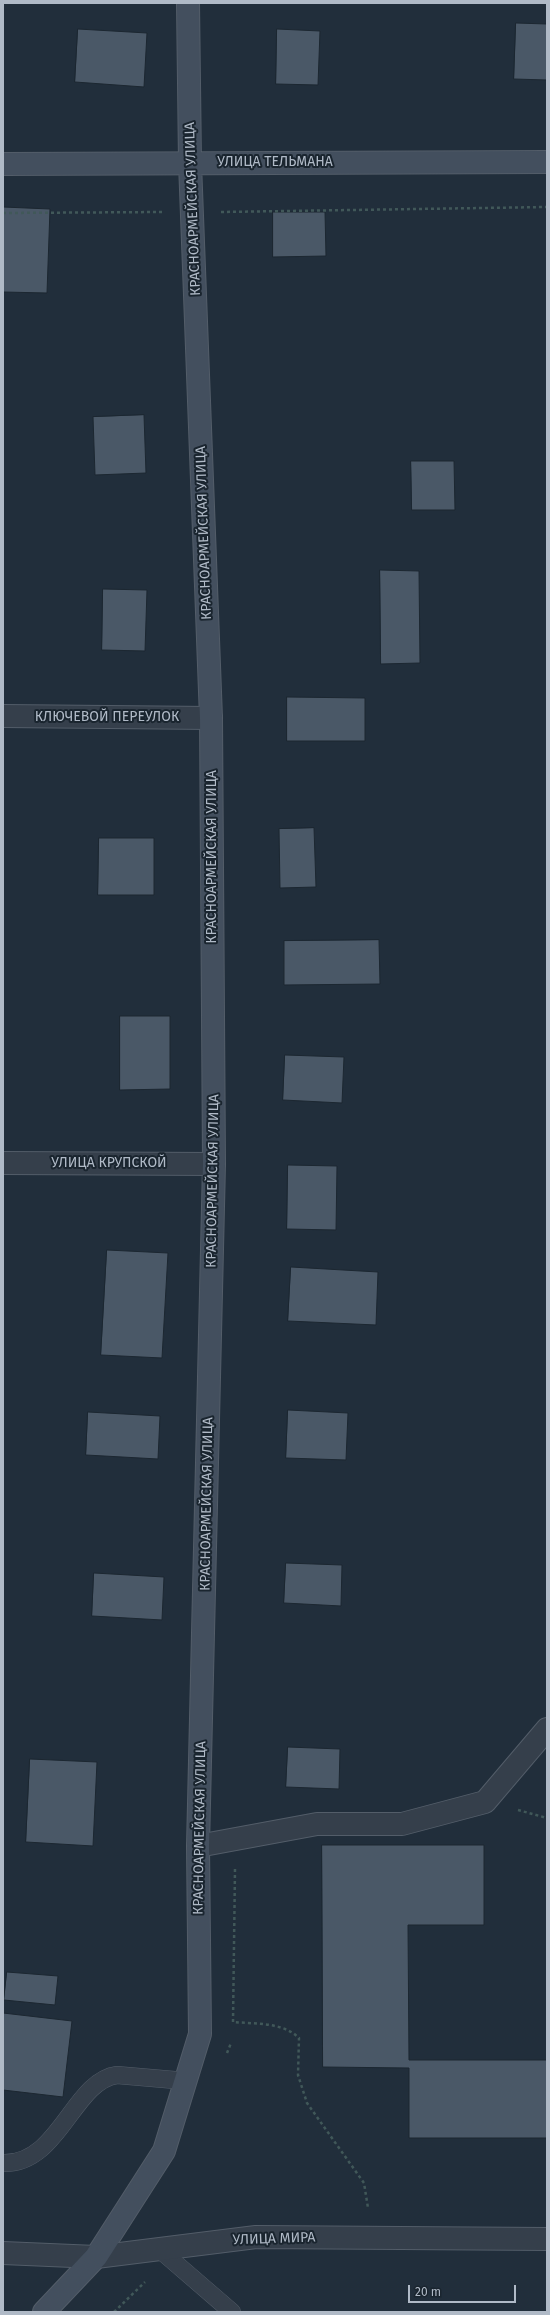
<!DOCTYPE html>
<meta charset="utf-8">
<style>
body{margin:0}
#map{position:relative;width:550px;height:2315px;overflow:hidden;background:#212e3b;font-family:"Fira Sans",sans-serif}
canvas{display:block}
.frame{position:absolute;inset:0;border:4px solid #b0bac7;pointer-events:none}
.scale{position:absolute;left:408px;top:2285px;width:108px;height:18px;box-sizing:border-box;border:2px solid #b0bac7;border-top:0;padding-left:5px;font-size:12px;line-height:14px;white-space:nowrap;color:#b0bac7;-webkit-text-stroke:3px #1a252f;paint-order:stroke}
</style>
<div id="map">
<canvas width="550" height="2315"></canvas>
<div class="frame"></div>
<div class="scale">20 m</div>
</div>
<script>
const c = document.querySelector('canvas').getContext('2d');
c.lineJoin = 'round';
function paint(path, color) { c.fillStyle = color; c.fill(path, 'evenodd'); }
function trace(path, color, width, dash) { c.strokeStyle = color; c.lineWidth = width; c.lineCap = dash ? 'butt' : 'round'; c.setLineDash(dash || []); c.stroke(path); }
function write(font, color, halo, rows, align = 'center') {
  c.font = font + ' "Fira Sans",sans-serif'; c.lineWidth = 4; c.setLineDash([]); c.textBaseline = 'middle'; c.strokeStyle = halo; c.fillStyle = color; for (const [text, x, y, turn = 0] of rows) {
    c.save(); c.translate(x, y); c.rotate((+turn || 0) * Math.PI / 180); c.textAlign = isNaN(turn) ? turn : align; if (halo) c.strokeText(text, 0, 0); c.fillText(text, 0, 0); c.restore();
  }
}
const building = new Path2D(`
 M516 23 547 24V80L514 79Z
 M78 29 147 33 144 87 75 82Z
 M277 29 320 31 318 85 276 84Z
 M3 207 50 209 47 293 3 292Z
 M273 212H325L326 256 273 257Z
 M144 415 146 473 95 475 93 417Z
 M411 461H454L455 510H412Z
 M380 570 419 571 420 663 381 664Z
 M103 589 147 590 145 651 102 650Z
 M287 697 365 698V741H287Z
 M314 828 316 887 280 888 279 829Z
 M99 838H154V895H98Z
 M379 940 380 984 284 985V941Z
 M120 1016H170V1089L120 1090Z
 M285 1055 344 1057 342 1103 283 1100Z
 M288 1165 337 1166 336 1230 287 1229Z
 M107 1250 168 1253 162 1358 101 1355Z
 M291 1267 378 1272 376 1325 288 1321Z
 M288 1410 348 1413 346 1460 286 1458Z
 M88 1412 160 1416 158 1459 86 1455Z
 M286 1563 342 1565 341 1606 284 1603Z
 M94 1573 164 1577 162 1620 92 1616Z
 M288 1747 340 1749 339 1789 286 1787Z
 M30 1759 97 1762 93 1846 26 1842Z
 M322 1845H484V1925H408L409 2060H547V2138H409V2068L323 2067Z
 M7 1972 58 1976 55 2005 4 2000Z
 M3 2013 72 2021 63 2097 3 2090Z`);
paint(building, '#4a5867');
trace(building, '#1c2731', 1);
const lane = new Path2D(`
 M3 2163C59 2165 73 2081 117 2075L186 2081
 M159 2249 232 2312`);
const street = new Path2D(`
 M3 716 211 718
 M3 1163 214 1164
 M198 1846 317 1824H402L485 1802 547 1729
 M3 2253 96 2257 256 2237 547 2239`);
const secondary = new Path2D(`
 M3 164 547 162
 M44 2312 96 2257 164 2151 200 2034 198 1846 214 1164 211 718 190 163 188 3`);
trace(lane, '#535d69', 18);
trace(street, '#535d69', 24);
trace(secondary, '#535d69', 24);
trace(new Path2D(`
 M221 212 547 207
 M3 213 162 212
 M518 1810 547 1818
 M235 1869 233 2022C255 2024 283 2022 299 2038L298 2075 307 2103 364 2183 368 2208
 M227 2053 231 2043
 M114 2312 145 2282`), '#415859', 2.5, [3, 3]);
trace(lane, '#353f4b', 17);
trace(street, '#353f4b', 22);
trace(secondary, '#434f5e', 22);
write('14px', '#b0bac7', '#1a252f', [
 ["УЛИЦА ТЕЛЬМАНА",275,162],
 ["КРАСНОАРМЕЙСКАЯ УЛИЦА",193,209,-92],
 ["КРАСНОАРМЕЙСКАЯ УЛИЦА",204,533,-92],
 ["КЛЮЧЕВОЙ ПЕРЕУЛОК",107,717],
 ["КРАСНОАРМЕЙСКАЯ УЛИЦА",212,857,-90],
 ["УЛИЦА КРУПСКОЙ",109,1163],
 ["КРАСНОАРМЕЙСКАЯ УЛИЦА",213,1181,-89],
 ["КРАСНОАРМЕЙСКАЯ УЛИЦА",207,1504,-89],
 ["КРАСНОАРМЕЙСКАЯ УЛИЦА",200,1828,-89],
 ["УЛИЦА МИРА",274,2239,-2]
]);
</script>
